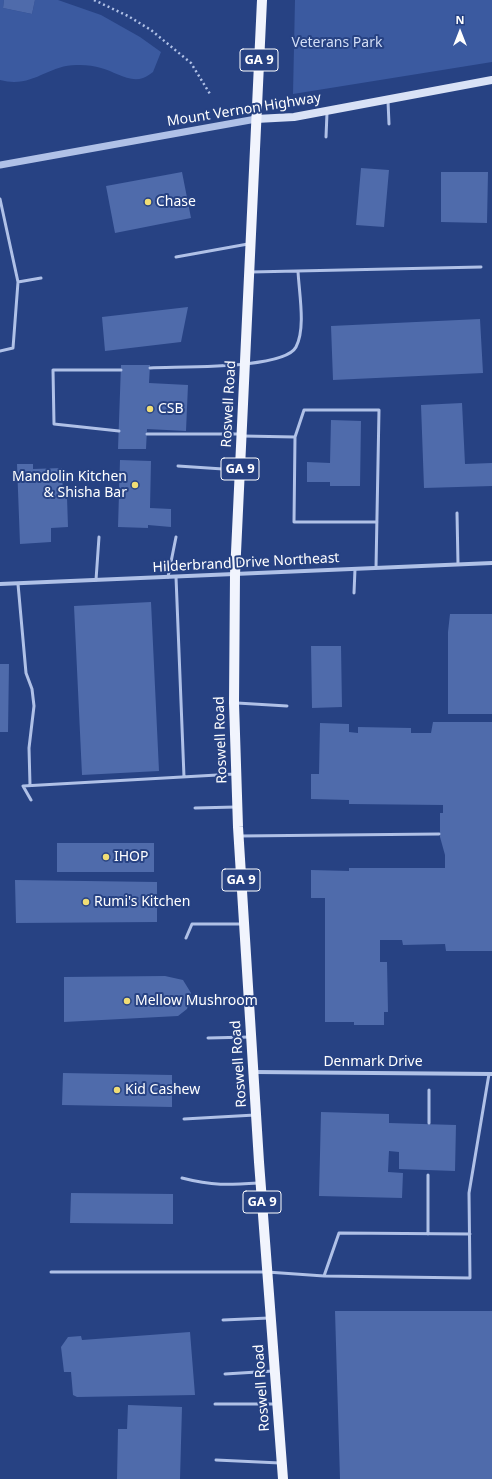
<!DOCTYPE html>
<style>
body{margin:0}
#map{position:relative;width:492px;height:1479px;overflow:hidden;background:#274283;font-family:"Noto Sans",sans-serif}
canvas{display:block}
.north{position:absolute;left:440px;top:12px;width:40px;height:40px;-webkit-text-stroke:3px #274283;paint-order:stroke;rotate:0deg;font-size:11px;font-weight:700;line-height:16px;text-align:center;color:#fff}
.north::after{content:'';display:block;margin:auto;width:14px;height:18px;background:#fff;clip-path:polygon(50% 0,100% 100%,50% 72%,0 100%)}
</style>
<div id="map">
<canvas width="492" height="1479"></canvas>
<div class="north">N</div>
</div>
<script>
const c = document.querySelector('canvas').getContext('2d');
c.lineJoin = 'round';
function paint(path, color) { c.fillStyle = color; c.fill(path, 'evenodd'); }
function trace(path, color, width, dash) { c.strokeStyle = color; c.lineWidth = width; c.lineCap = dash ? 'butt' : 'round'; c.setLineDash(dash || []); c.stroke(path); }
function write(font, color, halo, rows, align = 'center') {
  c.font = font + ' "Noto Sans",sans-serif'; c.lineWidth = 4; c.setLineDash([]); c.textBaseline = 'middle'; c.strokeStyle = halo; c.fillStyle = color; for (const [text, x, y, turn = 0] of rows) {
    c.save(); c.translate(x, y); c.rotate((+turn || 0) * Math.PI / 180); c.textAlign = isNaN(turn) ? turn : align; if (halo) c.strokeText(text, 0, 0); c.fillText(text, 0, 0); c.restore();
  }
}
paint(new Path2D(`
 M0 0H4L3 8 32 14 35 0H58L101 15 140 37 161 52 153 72C150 74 146 77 143 78 129 83 114 71 101 68 95 66 87 65 80 65 48 63 34 89 0 80Z
 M295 0H492V62L293 94Z`), '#3b5aa0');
paint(new Path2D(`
 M4 0H35L32 14 3 8Z
 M361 168 389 170 384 227 356 225Z
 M182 172 191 218 115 233 106 186Z
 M441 172H488L487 223 441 222Z
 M188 307 181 342 105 351 102 317Z
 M480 319 483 373 333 380 331 326Z
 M121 365H150L149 383 188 385 186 431 147 429 146 449H118Z
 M462 403 465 464 492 463V486L424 488 421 405Z
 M331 420 361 421 360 486H330V482H307V462L330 463Z
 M120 460 151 461 150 508 171 509V527L148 525V528L118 527Z
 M17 464H33V469L62 468 63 497H67L68 527 51 528V542L20 544Z
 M151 602 159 771 82 775 74 606Z
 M450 614H492V714H448V632Z
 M311 646H341L342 707 312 708Z
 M0 664H9L8 732H0Z
 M433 722H492V951H446L445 944 403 945 402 940H380V962H387L388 1012H384V1025H354V1022H325V898H311V870L349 871V868H445V855L440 837V813H443V805L349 804V800L311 799V774H319L320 723 349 724V732L358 733V727L411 728V733H431Z
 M57 843H154V872H57Z
 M15 880 157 882V922L16 923Z
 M165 976 183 980 191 993 187 1009 178 1016 64 1022V977Z
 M63 1073 172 1075V1107L62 1105Z
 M321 1112 389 1114V1123L456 1125 455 1171 399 1169V1152L389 1151 388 1172 403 1173 402 1198 319 1196Z
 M71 1193 173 1194V1224L70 1223Z
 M335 1311H492V1479H340Z
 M190 1332 195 1395 77 1397 73 1395 71 1372H64L61 1347 68 1337 81 1336 82 1340Z
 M128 1405 182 1407 180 1479H117L118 1429H127Z`), '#4f6bab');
trace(new Path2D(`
 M94 0 128 16 151 30 191 63 210 94`), '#b0c1e7', 2.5, [2, 3]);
trace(new Path2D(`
 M388 101 389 124
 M326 137 327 113
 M0 199 18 282 41 278
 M176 257 248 244
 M251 272 481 267
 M0 351 13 348 18 282
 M150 368C175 366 284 370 296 347 306 328 299 293 298 271
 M119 431 54 424 53 370H121
 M147 434H239
 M243 436 295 437
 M178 466 238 470
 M457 513 458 564
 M376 568 379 410H304L295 437 294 522H377
 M168 577 176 537
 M176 577 184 777
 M96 580 99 537
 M18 584 26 673 32 689 34 706 29 748 30 785
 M354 593 355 569
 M237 703 287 706
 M31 800 23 786 235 774
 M195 808 236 807
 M240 836 439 834
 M186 938 192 924H242
 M208 1038 250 1037
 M429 1090V1123
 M184 1119 255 1115
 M428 1175V1234
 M182 1178C213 1186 228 1185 259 1183
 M51 1272H267L324 1276 470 1278 469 1193 489 1074
 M324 1276 339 1233 470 1234
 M223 1320 269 1318
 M225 1374 273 1371
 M215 1404H275
 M216 1460 280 1463`), '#b0c1e7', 3);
trace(new Path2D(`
 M0 584 492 563
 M254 1072 492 1074`), '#b0c1e7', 4);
trace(new Path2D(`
 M0 165 256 119`), '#b0c1e7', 7);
trace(new Path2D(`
 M256 119 294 117 492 80`), '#d9e2f6', 8);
trace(new Path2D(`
 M262 0 235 574 234 703 238 827 259 1162 283 1479`), '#f1f4fd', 10);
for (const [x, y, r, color] of [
 [148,202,4,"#f0dd75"],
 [150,409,4,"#f0dd75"],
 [135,485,4,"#f0dd75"],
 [106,857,4,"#f0dd75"],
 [86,902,4,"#f0dd75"],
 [127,1001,4,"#f0dd75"],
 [117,1090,4,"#f0dd75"]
]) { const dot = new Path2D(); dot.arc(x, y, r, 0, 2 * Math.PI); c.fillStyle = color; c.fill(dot); trace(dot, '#274283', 1.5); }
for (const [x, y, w] of [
 [259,60,38],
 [240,469,38],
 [241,880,38],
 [262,1202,38]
]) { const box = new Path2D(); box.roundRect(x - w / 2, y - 11, w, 22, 3); c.fillStyle = '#274283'; c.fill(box); trace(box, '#fff', 1); }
write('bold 13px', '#fff', null, [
 ["GA 9",259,60],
 ["GA 9",240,469],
 ["GA 9",241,880],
 ["GA 9",262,1202]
]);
write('14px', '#d3def6', '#274283', [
 ["Veterans Park",337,43]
]);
write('14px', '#fff', '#274283', [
 ["Mount Vernon Highway",244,110,-9],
 ["Roswell Road",229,404,-87],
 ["Hilderbrand Drive Northeast",246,563,-3],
 ["Roswell Road",221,740,-92],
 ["Denmark Drive",373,1062],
 ["Roswell Road",239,1064,-94],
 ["Roswell Road",262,1388,-94]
]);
write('14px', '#fff', '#274283', [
 ["Chase",156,202],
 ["CSB",158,409],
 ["Mandolin Kitchen",127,477,"right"],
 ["& Shisha Bar",127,493,"right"],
 ["IHOP",114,857],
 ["Rumi's Kitchen",94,902],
 ["Mellow Mushroom",135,1001],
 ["Kid Cashew",125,1090]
], 'left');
</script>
